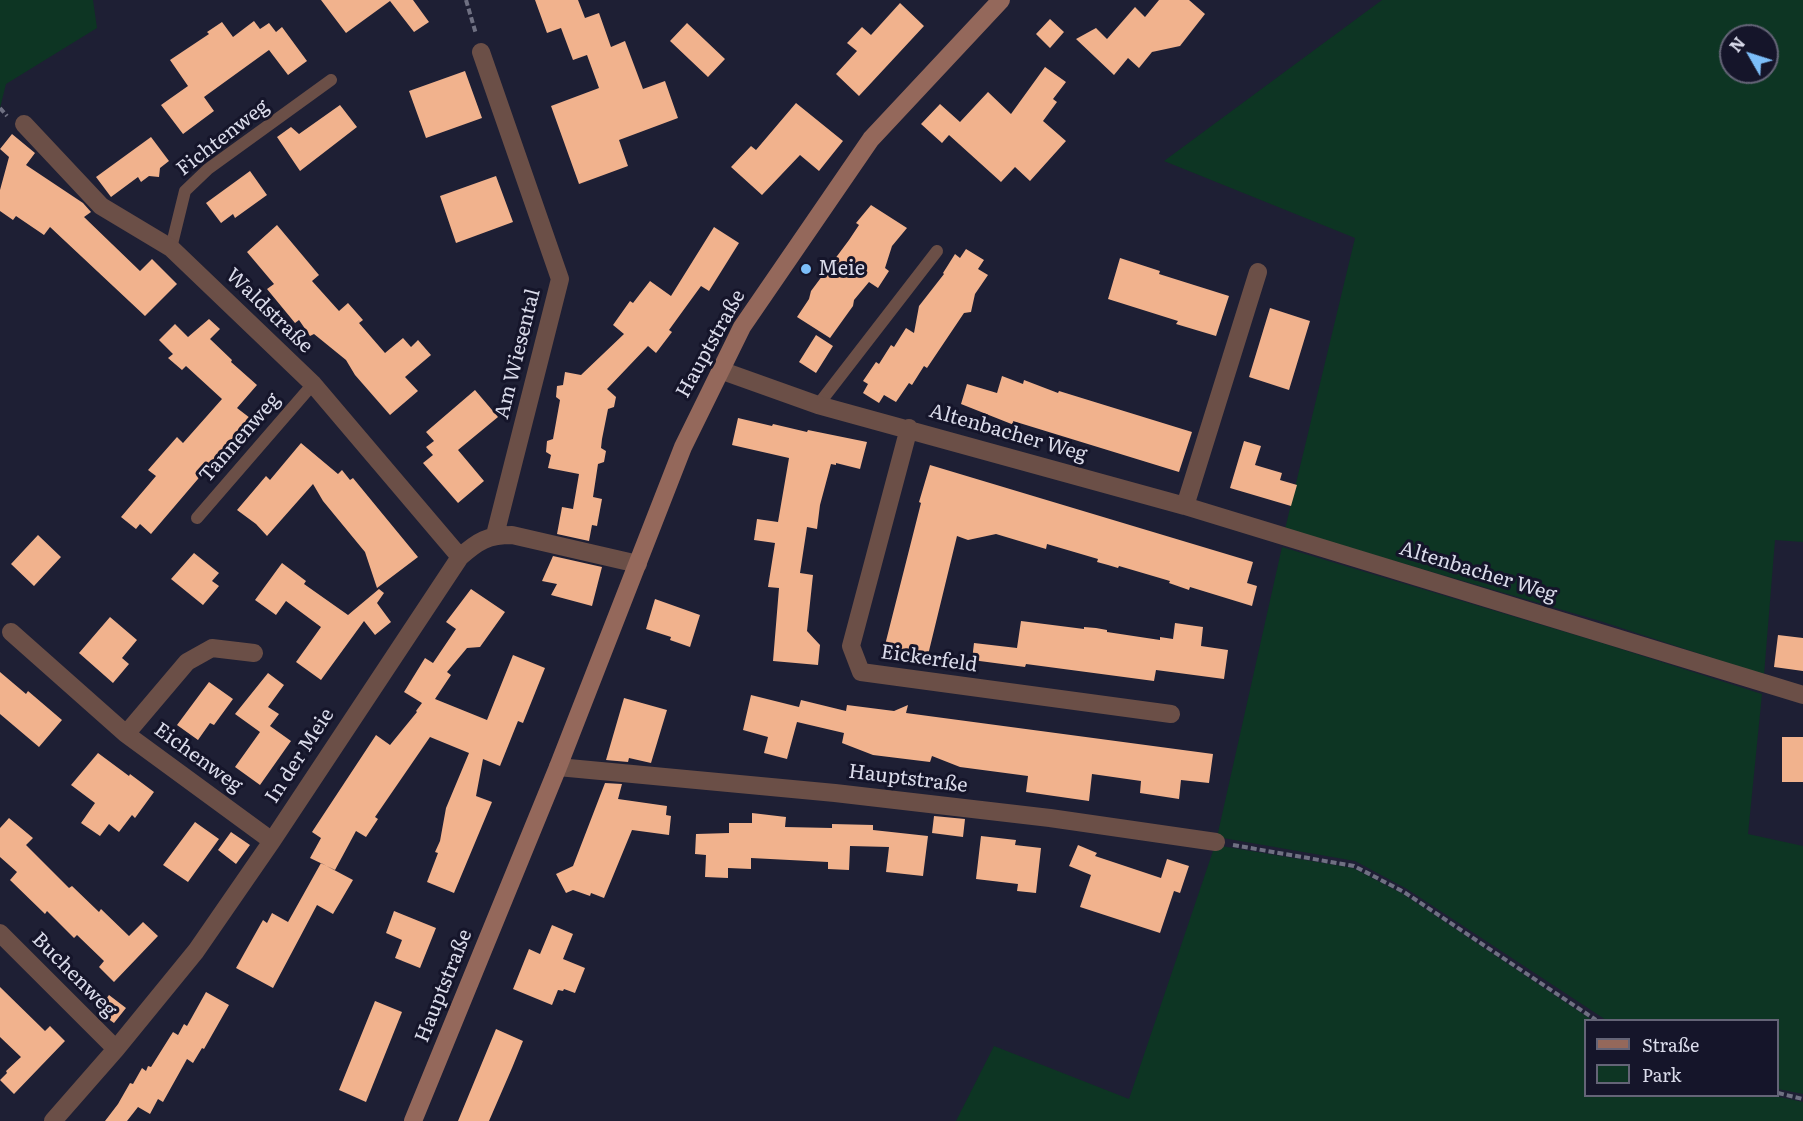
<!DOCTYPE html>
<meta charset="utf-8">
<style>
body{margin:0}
#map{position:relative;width:1803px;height:1121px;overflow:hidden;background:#1e1f34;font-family:Literata,serif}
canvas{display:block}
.legend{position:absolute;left:1584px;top:1019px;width:195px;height:78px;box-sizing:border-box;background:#15152a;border:2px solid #646477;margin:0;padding:8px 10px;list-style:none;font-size:18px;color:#dadbea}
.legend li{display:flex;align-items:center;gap:12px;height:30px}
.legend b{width:30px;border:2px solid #646477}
.north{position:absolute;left:1719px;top:24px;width:60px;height:60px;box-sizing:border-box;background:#15152a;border:2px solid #646477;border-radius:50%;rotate:309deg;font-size:16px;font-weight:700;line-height:24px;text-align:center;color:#dadbea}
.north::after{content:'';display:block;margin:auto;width:21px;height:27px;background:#7cbef9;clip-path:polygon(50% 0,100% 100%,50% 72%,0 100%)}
</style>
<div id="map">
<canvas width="1803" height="1121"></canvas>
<ul class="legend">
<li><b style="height:8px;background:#94685b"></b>Straße</li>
<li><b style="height:16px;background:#0d3523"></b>Park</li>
</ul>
<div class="north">N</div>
</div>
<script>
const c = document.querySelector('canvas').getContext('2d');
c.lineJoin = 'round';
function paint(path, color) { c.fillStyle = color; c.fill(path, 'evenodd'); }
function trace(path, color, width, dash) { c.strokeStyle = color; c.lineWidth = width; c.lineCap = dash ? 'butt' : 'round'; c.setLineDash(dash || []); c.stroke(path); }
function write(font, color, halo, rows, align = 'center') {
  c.font = font + ' Literata,serif'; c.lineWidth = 6; c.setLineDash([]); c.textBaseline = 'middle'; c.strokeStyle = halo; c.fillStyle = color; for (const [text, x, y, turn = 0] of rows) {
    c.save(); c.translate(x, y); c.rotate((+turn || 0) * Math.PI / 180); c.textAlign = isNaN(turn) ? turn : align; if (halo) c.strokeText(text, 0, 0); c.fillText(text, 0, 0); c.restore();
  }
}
paint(new Path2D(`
 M0 0H93L97 28 6 84 0 108Z
 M1382 0H1803V542L1775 540 1764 675 1600 621 1285 529 1355 238 1164 161ZM1731 36H1767V72H1731Z
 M1282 547 1602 643 1762 694 1748 834 1803 846V1094L1778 1089V1020H1606L1407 889 1355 861 1217 837Z
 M1215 845 1353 868 1403 894 1592 1020H1586V1096H1775L1803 1102V1121H956L994 1046 1129 1099Z`), '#0d3523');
paint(new Path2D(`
 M321 0H413L429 22 414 32 390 1 346 33Z
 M535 0H578L585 18 599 13 611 47 625 41 643 89 665 81 678 118 619 140 628 166 579 184 551 106 599 88 587 55 573 60 561 28 547 33Z
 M1159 0H1189L1205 14 1180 46 1152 52 1139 68 1128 58 1114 75 1076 39 1096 28 1107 39 1135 7 1145 17Z
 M900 3 924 26 859 96 836 74 857 51 847 43 862 27 871 35Z
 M1050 19 1064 32 1050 48 1036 34Z
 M254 21 260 29 269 23 276 32 282 27 307 61 288 75 269 50 204 97 214 111 183 134 161 105 188 86 170 60 209 34 207 32 222 22 233 37Z
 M687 23 725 59 708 77 670 41Z
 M1045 67 1066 82 1053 99 1057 102 1043 121 1066 141 1030 181 1015 167 1001 182 949 135 942 143 921 124 940 104 960 122 988 92 1011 114Z
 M465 71 482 118 426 138 409 91Z
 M796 103 843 141 819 171 800 155 762 195 731 167 751 146 756 150Z
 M340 105 357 127 300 171 277 137 291 127 299 134Z
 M12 134 35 153 26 165 83 203 91 212 84 217 140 271 152 259 177 284 145 316 50 227 44 235 16 216 13 220 0 211V190L9 157 0 149Z
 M151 137 169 161 160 168 159 177 149 176 141 182 138 177 111 197 96 177Z
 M250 171 267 195 235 218 233 214 221 223 206 203Z
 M496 176 513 222 456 243 440 196Z
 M871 205 907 228 892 246 885 268 889 271 878 288 869 282 854 300 853 306 830 338 797 317 809 299 811 291 849 240 859 225 856 223Z
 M277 225 319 275 312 281 339 311 348 303 363 320 359 323 385 353 403 338 411 347 418 340 431 355 405 377 418 391 390 415 355 375 346 360 314 334 310 336 299 320 295 323 267 289 274 284 247 252Z
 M714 227 739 243 709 291 701 286 669 330 672 332 656 353 648 346 607 389 616 397 614 407 608 409 602 439 601 448 606 451 604 462 598 464 593 497 602 499 597 526 592 525 589 541 557 534 562 507 573 509 579 474 548 468 551 455 546 452 547 441 553 439 560 400 556 397 557 386 563 385 565 372 581 375 624 334 613 325 630 301 633 303 650 281 671 296Z
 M966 249 984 260 978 269 988 275 975 294 971 312 964 313 927 368 924 366 912 385 909 383 896 402 884 395 879 403 863 393 868 384 863 381 876 362 879 364 891 345 894 347 906 328 914 333 919 306 944 274 943 273 955 254 960 258Z
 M1120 258 1160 271 1159 274 1229 296 1216 336 1176 324 1178 321 1108 299Z
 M1270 308 1310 321 1289 390 1249 377Z
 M209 319 220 329 210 339 232 360 231 362 257 385 237 408 250 418 151 534 140 524 136 529 121 517 156 476 148 470 177 437 183 443 222 399 186 366 182 370 168 358 173 354 159 340 175 324 188 337Z
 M816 335 833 346 816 373 799 362Z
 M1002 376 1023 384 1024 380 1058 393 1059 391 1192 432 1179 472 1013 421 1014 425 961 404 967 384 997 393Z
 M475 390 498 417 458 450 484 481 458 503 423 463 433 455 426 447 434 441 426 432Z
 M738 418 772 426 773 424 807 432 808 430 867 442 860 469 836 463V465L831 464 820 505 817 529 807 527 800 573 813 575 807 631 820 645 818 665 773 661 779 588 768 587 775 543 754 540 757 519 778 522 789 458 732 445Z
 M1244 441 1261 446 1255 465 1282 473 1280 480 1297 485 1291 506 1230 488Z
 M301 443 338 474 342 470 350 480 353 478 418 557 377 588 365 552 323 501 313 484 267 536 256 524 237 510 266 476 270 480Z
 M930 465 1253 562 1247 583 1257 586 1252 606 1190 587 1189 590 1169 583 1170 581 1119 566 1118 568 1108 565 1097 562 1098 559 1047 544 1046 549 996 534 968 540 957 536 928 655 885 645 921 503 919 502Z
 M38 535 61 557 34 586 11 564Z
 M194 553 219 573 212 581 219 586 203 605 171 579Z
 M553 556 602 567 592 606 551 595 557 584 542 581Z
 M282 563 306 581 304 584 348 615 379 589 384 593 377 603 391 622 375 635 364 621 321 680 296 662 321 627 286 601 276 615 255 600Z
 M471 589 505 612 480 647 467 648 447 672 451 675 435 699 487 720 513 655 545 668 523 723 518 721 500 766 483 759 476 796 492 802 454 893 427 882 438 853 435 852 440 841 446 808 469 753 430 737 375 817 378 819 366 837 356 831 335 870 310 858 321 838 312 832 376 735 390 745 417 712 416 711 422 703 404 692 425 658 433 663 456 629 446 622Z
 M655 599 700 615 690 647 670 640 671 637 646 629Z
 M110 617 137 640 122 658 129 664 113 683 79 653Z
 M1021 621 1084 629V627L1096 628 1107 630V632L1160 640V637L1173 639 1175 623 1203 627 1201 646 1228 650 1224 679 1156 670 1154 681 1026 664 1025 667 972 660 974 643 1017 648Z
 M1778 635 1803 638V671L1774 667Z
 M0 672 26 694 28 691 62 720 39 747 0 714Z
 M268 673 284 685 268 707 279 714 270 726 291 741 260 785 235 767 260 732 235 714Z
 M209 682 233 699 214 725 210 723 198 740 177 725Z
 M751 695 799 707 801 700 846 711 847 705 894 711 908 705 906 713 1213 754 1209 783 1181 780 1179 799 1140 793 1141 781 1092 774 1089 801 1026 792 1028 776 960 767 932 756 930 762 873 755 842 743 844 733 797 722 787 759 764 753 768 737 743 730Z
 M624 698 667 710 651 763 629 758 628 762 606 760Z
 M1782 737H1803V782H1782Z
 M98 753 129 776 130 774 154 792 135 818 132 815 119 832 109 824 100 836 81 823 95 803 71 785Z
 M605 783 622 784 618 799 667 806 666 815 671 816 669 835 632 830 604 898 591 893 590 896 573 890 566 893 556 874 573 866Z
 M752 813 786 817 785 827 832 828V824L873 825V830L928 836 923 876 886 872 889 847 850 846 849 870 828 869V862L751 858V869L728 868V878L705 877 706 855 695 854 696 834 729 833V823H752Z
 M934 816 965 819 963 837 932 833Z
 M9 818 33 838 26 845 69 888 72 886 99 912 101 909 129 936 143 922 158 936 114 982 99 967 104 961 77 935 74 938 47 911 45 914 10 880 17 872 0 857V828Z
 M195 822 219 839 188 882 163 865Z
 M231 832 250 845 236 864 218 850Z
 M981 836 1016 840 1015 845 1041 848 1036 893 1017 891 1018 884 976 879Z
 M1078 845 1097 853 1095 856 1161 878 1167 859 1189 866 1180 893 1174 891 1160 933 1080 907 1091 875 1069 866Z
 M321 863 353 880 333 914 317 905 273 988 236 968 263 920 267 923 272 913 288 922Z
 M394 911 436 928 420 968 395 958 402 940 386 933Z
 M552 925 573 934 563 959 585 968 575 993 564 989 563 991 558 990 552 1005 513 989 529 949 540 954Z
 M0 987 45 1031 50 1026 65 1041 14 1094 0 1080 7 1073 6 1071 21 1057 0 1037Z
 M206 992 229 1005 204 1049 202 1048 193 1063 187 1059 163 1102 158 1099 150 1114 138 1107 127 1121H105L118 1104 130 1083 133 1084 142 1068 146 1071 148 1066 151 1067 173 1032 178 1035 184 1024 187 1026Z
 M109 995 126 1008 114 1023 97 1011Z
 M375 1001 402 1012 366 1102 339 1090Z
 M496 1029 523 1041 512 1068 489 1121H458Z`), '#f1b28d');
trace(new Path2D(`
 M466 0 476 34
 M0 108 7 116
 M1233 845 1354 866 1404 892 1596 1020
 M1778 1093 1803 1099`), '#6f7082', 4, [6, 3]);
trace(new Path2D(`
 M171 248 185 191 208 169 331 80
 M818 405 937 251
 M197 518 313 384`), '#6b4f47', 12);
trace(new Path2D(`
 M481 52 560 279 495 535
 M24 124 101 206 171 248 313 384 460 557
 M720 370 818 405 1185 506 1803 695
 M909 428 851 646 861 672 1171 714
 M1185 506 1258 272
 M11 632 126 734
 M254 653 212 648 187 662 126 734 272 841
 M558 767 835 793 1050 818 1216 842
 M0 933 116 1049
 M53 1121 116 1049 196 951 272 841 460 557C478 541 488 535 512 535L638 564`), '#6b4f47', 18);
trace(new Path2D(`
 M413 1121 558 767 683 447 742 327 871 139 1001 0`), '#94685b', 18);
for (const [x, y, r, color] of [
 [806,269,6,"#7cbef9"]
]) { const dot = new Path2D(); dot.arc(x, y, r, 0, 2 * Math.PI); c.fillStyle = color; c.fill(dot); trace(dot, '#15152a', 2); }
write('20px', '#dadbea', '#15152a', [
 ["Fichtenweg",223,138,-38],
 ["Waldstraße",269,311,44],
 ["Hauptstraße",711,344,-61],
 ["Am Wiesental",518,354,-76],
 ["Altenbacher Weg",1008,433,16],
 ["Tannenweg",240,438,-49],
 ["Altenbacher Weg",1478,572,17],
 ["Eickerfeld",929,659,8],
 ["In der Meie",300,756,-57],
 ["Eichenweg",198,758,36],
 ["Hauptstraße",908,779,7],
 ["Buchenweg",74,975,45],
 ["Hauptstraße",444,986,-68]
]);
write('20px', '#dadbea', '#15152a', [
 ["Meie",818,269]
], 'left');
</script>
